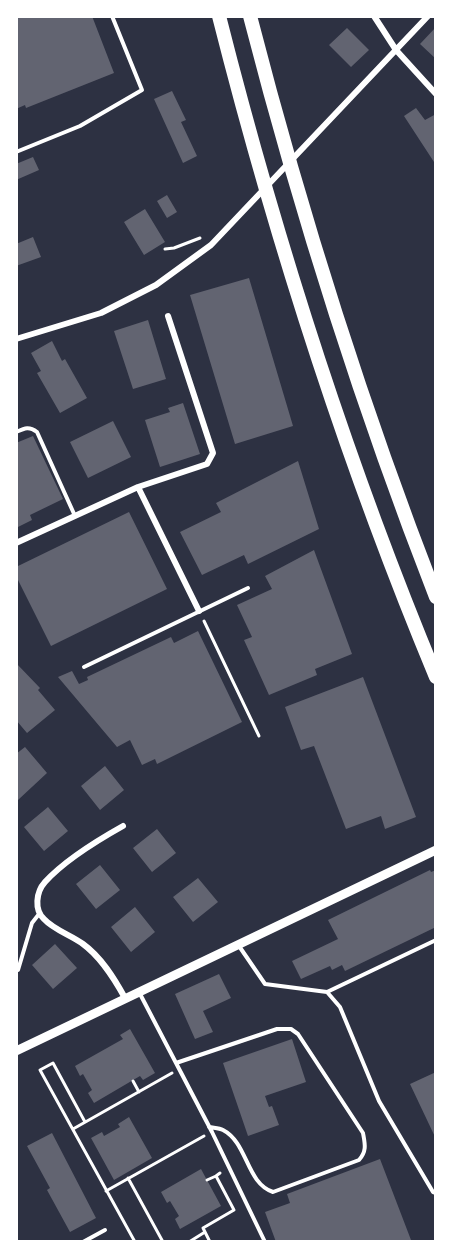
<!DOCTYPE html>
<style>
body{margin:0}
#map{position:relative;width:452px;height:1258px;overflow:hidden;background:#2d3142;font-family:Raleway,sans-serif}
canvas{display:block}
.frame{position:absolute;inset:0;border:18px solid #fff;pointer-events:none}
</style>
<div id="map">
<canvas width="452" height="1258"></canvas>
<div class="frame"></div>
</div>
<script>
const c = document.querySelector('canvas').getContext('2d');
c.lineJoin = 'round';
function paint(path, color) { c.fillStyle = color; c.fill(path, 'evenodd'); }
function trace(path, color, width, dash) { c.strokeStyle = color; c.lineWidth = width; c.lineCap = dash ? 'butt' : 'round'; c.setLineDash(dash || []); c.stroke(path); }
paint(new Path2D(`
 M16 16H92L114 73 26 108 25 105 16 109Z
 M436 27V59L420 44Z
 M347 28 369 50 351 67 329 45Z
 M172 91 186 120 181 122 197 156 183 163 154 99Z
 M416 108 425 120 436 114 434 162 404 116Z
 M33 157 39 170 16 180V164Z
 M167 195 177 212 167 218 157 201Z
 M145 209 165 242 144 255 124 222Z
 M33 237 41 257 16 266V244Z
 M249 278 293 426 235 444 190 295Z
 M148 320 166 379 133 389 114 331Z
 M52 341 62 361 65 359 87 398 60 413 37 373 41 371 31 353Z
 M183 403 200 454 160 467 145 420 170 412 168 408Z
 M113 421 131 457 88 478 70 442Z
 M33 436 63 499 30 515 32 520 16 528V443Z
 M298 461 319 529 248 564 244 555 202 575 180 532 221 512 216 503Z
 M129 512 167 589 51 646 16 576V567Z
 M314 550 352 654 315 669 317 675 269 695 244 640 252 637 237 605 272 589 265 576Z
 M198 631 242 722 157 764 155 759 142 765 130 740 117 747 58 677 72 671 79 684 88 680 87 677 171 637 174 643Z
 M16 663 40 688 38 690 55 710 27 733 16 720Z
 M363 677 416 817 385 829 381 816 346 829 314 746 301 750 285 707Z
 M25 747 47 773 18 800 16 754Z
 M105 766 124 790 100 810 81 786Z
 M48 807 68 831 44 851 24 827Z
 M157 829 176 853 152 872 133 848Z
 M100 865 120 890 96 909 76 884Z
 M430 870 431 872 436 870V927L345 971 342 965 332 970 330 966 301 979 292 961 338 939 328 920Z
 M198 878 218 902 193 922 173 897Z
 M135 907 155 932 131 952 111 927Z
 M55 944 77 968 53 989 32 965Z
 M219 974 231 998 203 1011 213 1032 195 1039 175 994Z
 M130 1029 155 1073 143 1080 140 1076 94 1103 88 1093 92 1090 83 1074 80 1076 75 1066 123 1039 120 1035Z
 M292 1039 306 1082 265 1096 269 1107 272 1106 279 1125 248 1136 223 1063Z
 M436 1072V1139L410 1084Z
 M129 1117 152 1158 114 1180 91 1138 102 1132 104 1136 120 1127 118 1124Z
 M52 1133 96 1218 70 1232 47 1190 50 1188 27 1146Z
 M380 1159 411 1240 405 1242H276L265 1212 290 1203 287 1194Z
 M201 1169 221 1206 180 1229 175 1219 179 1216 170 1201 167 1203 161 1192Z`), '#626471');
trace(new Path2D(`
 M165 249 174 248 200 238
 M204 621 259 736
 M133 1081 139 1092
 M85 1122 53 1063 40 1070 135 1242
 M73 1129 172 1073
 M128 1178 163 1242
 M207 1180 216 1176
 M106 1191 204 1136
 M205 1232 203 1228 234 1210 216 1176 220 1173
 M189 1242 205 1232 210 1242`), '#fff', 3);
trace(new Path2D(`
 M16 152 80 126 142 90 112 16
 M16 432C25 428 29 426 37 432L75 516
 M84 667 248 588
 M239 946 265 984 327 992 340 1007 379 1101 433 1192 436 1193
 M18 970 32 923 39 914
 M139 992 212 1132 265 1242
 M327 992 436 940
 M176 1063 277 1029H291L298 1034 363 1133C365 1144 367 1151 359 1160L273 1192C246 1183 248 1143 223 1130 219 1128 213 1128 209 1127
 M83 1242 105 1230`), '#fff', 4);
trace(new Path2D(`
 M374 16 396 50 436 94
 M16 339 101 313 156 285 211 245 428 16
 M138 487 207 464 213 453 168 316
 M16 543 138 487 199 611
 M123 826C98 840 65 860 45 882 36 892 34 910 44 919 54 930 71 935 83 944 101 957 114 978 125 998`), '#fff', 6);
trace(new Path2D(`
 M16 1051 436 850`), '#fff', 9);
trace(new Path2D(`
 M219 16C276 241 347 463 436 677
 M250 16C301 214 362 407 436 597`), '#fff', 14);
</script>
